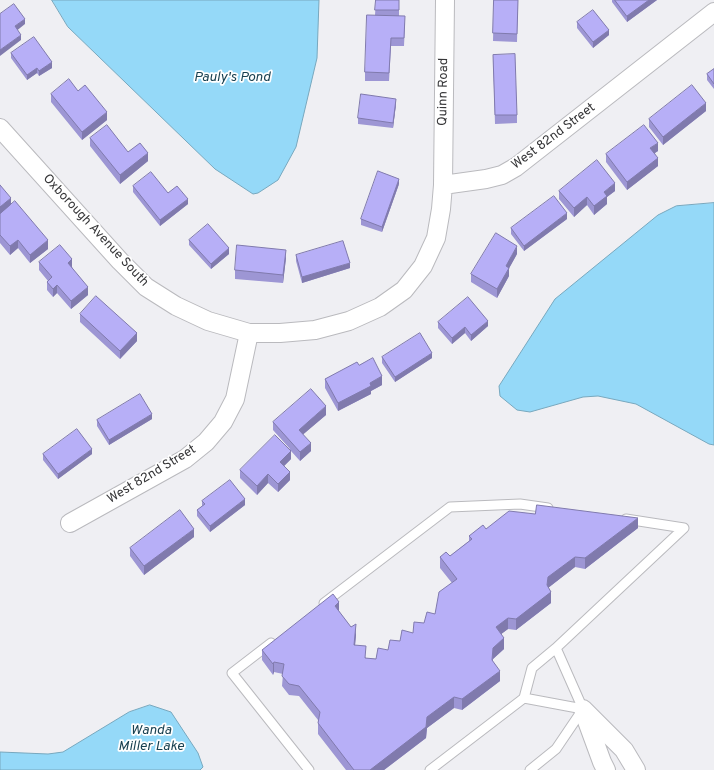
<!DOCTYPE html>
<style>
body{margin:0}
canvas{display:block;background:#efeff3}
</style>
<canvas width="714" height="770"></canvas>
<script>
const c = document.querySelector('canvas').getContext('2d');
c.lineJoin = 'round';
function paint(path, color) { c.fillStyle = color; c.fill(path, 'evenodd'); }
function trace(path, color, width, dash) { c.strokeStyle = color; c.lineWidth = width; c.lineCap = dash ? 'butt' : 'round'; c.setLineDash(dash || []); c.stroke(path); }
function write(font, color, halo, rows, align = 'center') {
  c.font = font + ' Overpass,sans-serif'; c.lineWidth = 3.5; c.setLineDash([]); c.textBaseline = 'middle'; c.strokeStyle = halo; c.fillStyle = color; for (const [text, x, y, turn = 0] of rows) {
    c.save(); c.translate(x, y); c.rotate((+turn || 0) * Math.PI / 180); c.textAlign = isNaN(turn) ? turn : align; if (halo) c.strokeText(text, 0, 0); c.fillText(text, 0, 0); c.restore();
  }
}
const water = new Path2D(`
 M52 0H319L317 58 296 147 278 180 258 193 253 194 215 169 68 27Z
 M714 203V445L709 444 636 404 598 396 583 397 530 412 517 410 500 396 499 386 555 299 658 215 676 206Z
 M150 705 171 712 198 753 203 767 200 770H0V752L48 754 63 752 129 712Z`);
paint(water, '#95d9f8');
trace(water, '#78a8be', 1);
const lane = new Path2D(`
 M324 603 450 507 520 504 548 508
 M271 643 232 673 309 770
 M524 698 532 668 556 648
 M583 709 556 648 684 528 626 519
 M430 770 524 698 583 709
 M530 770 556 749 583 709`);
const street = new Path2D(`
 M0 128 120 261 146 287 176 306 208 321 249 333H280L315 330 349 321 380 307 404 290 423 266 436 238 441 209 443 185 445 0
 M443 185 486 179 502 175 516 167 714 12
 M70 523 185 459 206 442 223 422 235 399 249 333
 M583 709 624 750 636 770
 M584 713 602 762 606 770`);
trace(lane, '#bababe', 11);
trace(street, '#bababe', 20);
trace(lane, '#fff', 9);
trace(street, '#fff', 18);
paint(new Path2D(`
 M376 0H399V16L405 24 404 46H391L389 81H365V72L375 15Z
 M494 0H518L517 42 493 41Z
 M612 0H657L627 22 612 2Z
 M577 22 609 35 593 48 577 28Z
 M11 53 52 68 39 76 37 73 27 80 11 58Z
 M493 55 517 115V123L495 124Z
 M714 69V89L707 80V74Z
 M78 91 107 120 82 140 51 102V94Z
 M396 104 393 128 358 124V118Z
 M706 111 663 145 649 127V119Z
 M90 138 128 152 148 161 120 184 90 146Z
 M658 151 655 153 658 166 627 190 606 162V154Z
 M399 184 382 232 361 225V219Z
 M0 185 11 205 48 249 30 263 18 248 10 255 0 243Z
 M133 186 168 193 188 204 160 226 133 192Z
 M559 191H615L607 197V204L594 215 587 205 574 217 559 199Z
 M567 219 524 251 511 234V228Z
 M189 240 229 254 211 269 189 245Z
 M517 254 509 268V276L497 298 471 282V274Z
 M296 255 350 268 302 283 296 261Z
 M286 258 283 283 235 279V270Z
 M39 262 72 267 88 295 71 309 57 293 53 297 47 290V282L48 281 39 270Z
 M80 314 137 341 120 359 80 322Z
 M438 322 488 326 471 341 465 333 452 344 438 328Z
 M382 357 432 358 395 382 382 363Z
 M359 365 382 385 371 391V394L338 411 325 388V379Z
 M326 415 303 434 311 451 300 461 291 451V459L284 466 290 480 278 492 268 483 257 495 240 478V470L290 449 273 430V422Z
 M152 419 109 445 97 426V420Z
 M43 454H92L58 479 43 460Z
 M202 501 245 505 210 532 197 516V510L202 506Z
 M638 528 585 569 575 567 548 588 551 603 516 630 508 629 501 634 504 649 493 659V662L500 681 462 710 454 708 427 728 426 738 384 770H346L318 734V720L299 696 289 695 282 686 283 674 274 672 273 675 262 660V650L339 611 356 635 355 645 366 658 376 659 413 633 435 614 452 583 440 568V557L450 556 469 541V536L486 529Z
 M194 537 144 575 130 556V548Z`), '#9d96d4');
paint(new Path2D(`
 M649 0H657L627 22V16Z
 M25 19V24L15 32V26Z
 M609 30V35L593 48V42Z
 M21 35V40L0 56V50Z
 M52 62V68L39 76V71Z
 M37 68V73L27 80V75Z
 M396 99V104L393 128V123Z
 M706 103V111L663 145V137Z
 M107 112V120L82 140V132Z
 M658 143V151L650 156V148Z
 M148 153V161L120 184V175Z
 M658 158V166L627 190V182Z
 M399 179V184L382 232V227Z
 M615 183V191L607 197V204L594 215V206L604 192Z
 M587 197V205L574 217V208Z
 M11 198V207L0 216V207Z
 M188 199V204L160 226V220Z
 M567 213V219L524 251V246Z
 M18 240V248L10 255V246Z
 M48 240V249L30 263V255Z
 M517 246V254L506 274V266Z
 M229 248V254L211 269V264Z
 M286 250V258L283 283V275Z
 M72 259V267L68 271V263Z
 M350 263V268L302 283V277Z
 M509 268V276L497 298V289Z
 M57 285V293L53 297V289Z
 M88 287V295L71 309V301Z
 M488 321V326L471 341V335Z
 M465 327V333L452 344V338Z
 M137 333V341L120 359V351Z
 M432 353V358L395 382V377Z
 M382 376V385L371 391V394L338 411V403L370 383Z
 M326 406V415L299 438V430Z
 M152 414V419L109 445V440Z
 M311 443V451L300 461V452Z
 M92 449V454L58 479V474Z
 M291 451V459L280 470V462Z
 M290 472V480L278 492V484Z
 M268 474V483L257 495V486Z
 M245 499V505L210 532V526Z
 M638 518V528L585 569V558Z
 M194 529V537L144 575V566Z
 M575 557V567L548 588 551 592V603L516 630V619L547 585 548 577Z
 M339 602V613L335 606Z
 M508 618V629L496 638V627Z
 M356 624V635L354 656V645Z
 M504 638V649L493 659 492 671 493 648Z
 M274 662V672L273 675V664Z
 M500 671V681L462 710V699Z
 M454 697V708L427 728 426 738 384 770H370L427 717Z`), '#807aad');
const building = new Path2D(`
 M376 0H399V10H375Z
 M494 0H518L517 34 493 33Z
 M615 0H649L627 16Z
 M14 4 25 19 15 26 21 35 0 50V14Z
 M593 10 609 30 593 42 577 22Z
 M367 15 405 16 404 38H391L389 73 365 72Z
 M34 37 52 62 39 71 37 68 27 75 11 53Z
 M515 54 517 115H495L493 55Z
 M714 69V84L707 74Z
 M69 79 78 91 85 85 107 112 82 132 51 94Z
 M692 85 706 103 663 137 649 119Z
 M361 94 396 99 393 123 358 118Z
 M107 125 128 152 140 143 148 153 120 175 90 138Z
 M644 125 658 143 650 148 658 158 627 182 606 154Z
 M597 160 615 183 604 192 607 196 594 206 587 197 574 208 559 191Z
 M378 171 399 179 382 227 361 219Z
 M151 172 168 193 177 186 188 199 160 220 133 186Z
 M0 185 11 198 0 207Z
 M554 196 567 213 524 246 511 228Z
 M15 201 48 240 30 255 18 240 10 246 0 235V214Z
 M208 224 229 248 211 264 189 240Z
 M496 233 517 246 506 266 509 268 497 289 471 274Z
 M343 241 350 263 302 277 296 255Z
 M60 245 72 259 68 263 88 287 71 301 57 285 53 289 47 282 52 277 39 262Z
 M237 245 286 250 283 275 235 270Z
 M96 296 137 333 120 351 80 314Z
 M468 297 488 321 471 335 465 327 452 338 438 322Z
 M420 333 432 353 395 377 382 357Z
 M373 358 382 376 370 383 371 386 338 403 325 379 357 362 359 365Z
 M311 389 326 406 299 430 311 443 300 452 273 422Z
 M140 394 152 414 109 440 97 420Z
 M77 429 92 449 58 474 43 454Z
 M275 435 291 451 280 462 290 472 278 484 268 474 257 486 240 470Z
 M230 480 245 499 210 526 197 510 205 504 202 501Z
 M537 505 638 518 585 558 575 557 548 577 547 585 551 592 516 619 508 618 496 627 504 638 493 648 492 660 500 671 462 699 454 697 427 717 426 727 370 770H354L318 723 320 712 299 686 289 684 282 676 284 664 274 662 273 664 262 650 333 594 339 602 335 606 351 627 356 624 354 645 366 646 365 658 376 659 378 648 388 650 390 640 400 641 402 630 413 633 414 622 424 623 427 612 435 614 439 592 457 579 440 557 446 552 450 556 472 539 469 536 483 525 486 529 509 511 535 514Z
 M180 510 194 529 144 566 130 548Z`);
paint(building, '#b7aff7');
trace(building, '#807aad', 1);
write('13px', '#363638', '#fff', [
 ["Quinn Road",444,92,-89],
 ["West 82nd Street",554,137,-37],
 ["Oxborough Avenue South",95,231,47],
 ["West 82nd Street",152,475,-31]
]);
write('italic 14px', '#194151', '#fff', [
 ["Pauly's Pond",232,78],
 ["Wanda",151,731],
 ["Miller Lake",151,747]
]);
</script>
